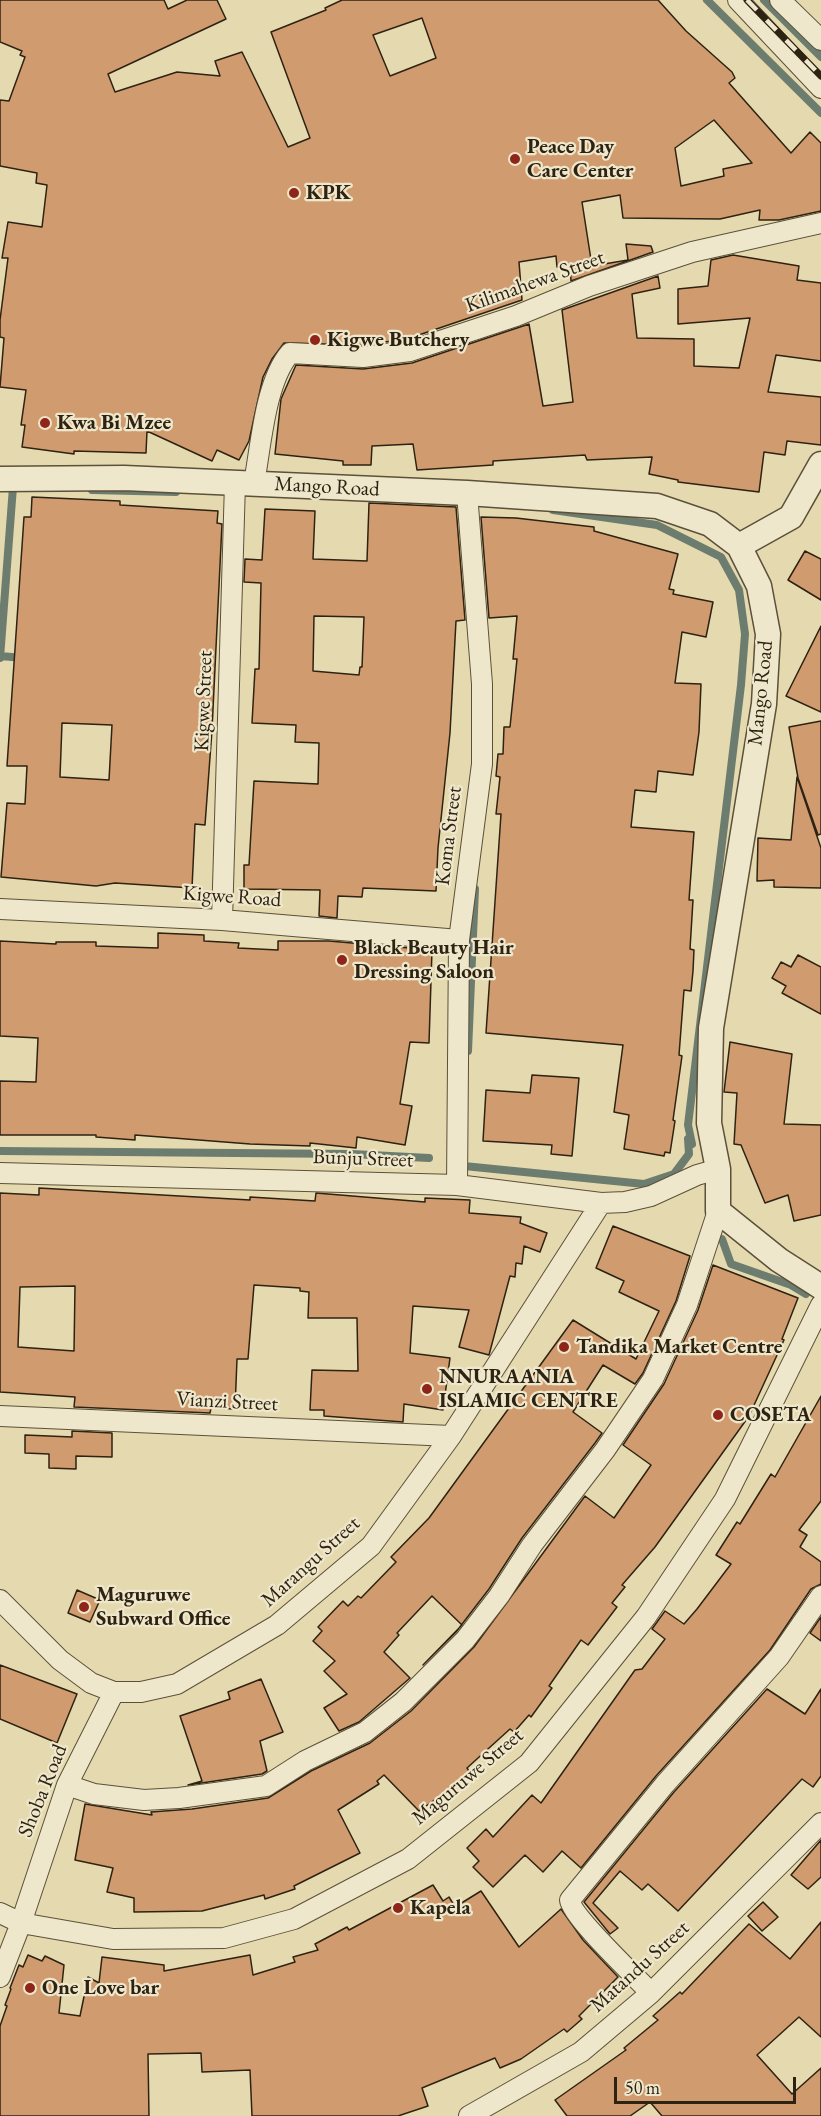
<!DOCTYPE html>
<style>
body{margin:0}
#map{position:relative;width:821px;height:2116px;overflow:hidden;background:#e5daaf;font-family:"EB Garamond",serif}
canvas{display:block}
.scale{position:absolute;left:614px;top:2077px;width:182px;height:27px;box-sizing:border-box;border:3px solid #2e2212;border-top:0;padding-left:8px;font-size:18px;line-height:21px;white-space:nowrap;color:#2e2212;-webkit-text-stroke:4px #eee7cb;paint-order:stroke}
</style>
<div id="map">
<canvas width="821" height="2116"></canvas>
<div class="scale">50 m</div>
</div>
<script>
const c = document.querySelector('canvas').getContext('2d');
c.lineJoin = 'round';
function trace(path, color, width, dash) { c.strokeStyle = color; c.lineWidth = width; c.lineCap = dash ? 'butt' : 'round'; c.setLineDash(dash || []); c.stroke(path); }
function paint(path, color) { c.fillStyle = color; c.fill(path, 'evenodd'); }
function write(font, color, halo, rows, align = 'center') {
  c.font = font + ' "EB Garamond",serif'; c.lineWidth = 4.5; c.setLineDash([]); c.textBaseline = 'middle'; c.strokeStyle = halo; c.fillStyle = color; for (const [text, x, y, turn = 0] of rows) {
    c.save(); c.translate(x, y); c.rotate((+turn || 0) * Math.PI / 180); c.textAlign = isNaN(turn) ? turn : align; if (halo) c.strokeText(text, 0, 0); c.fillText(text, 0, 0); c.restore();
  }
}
trace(new Path2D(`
 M707 0 821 113
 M764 0 821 57
 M92 490 176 492
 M553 510 657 525 721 557 739 590 745 634 741 685 688 1125 692 1144
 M0 656 24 658
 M0 658 13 487H17
 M468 1051 475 889
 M0 1151 352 1154 429 1158
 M464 1162V1166L644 1184 674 1174 689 1154 688 1139
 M722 1239 731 1264 791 1285 806 1294`), '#6c7d70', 8);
const building = new Path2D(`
 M0 0H164L168 9 187 0H217L226 19 108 74 115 92 177 72 220 76 215 61 242 52 288 147 310 138 271 32 326 10 325 8 342 0H658L686 31 732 72 735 78 729 83 791 153 810 132 821 143V211L779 220H759L760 210 720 219 623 218 620 195 582 202 592 266 628 260 626 244 651 246 653 252 571 281 570 265 557 267 556 256 519 262 522 300 407 339 363 345 284 343 272 359 263 377 249 441 239 460 217 450 212 461 147 431 146 453 74 451V454L22 447 25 425H21L26 390 0 387 4 338 0 337V320L8 258H2L8 222 42 227 47 185 36 183 37 173 0 166V100L9 101 25 57 20 55 22 51 0 42ZM422 18 436 58 390 76 373 35ZM714 120 752 163 723 169 724 176 681 186 675 148Z
 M733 255 799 266 797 280 821 283V361L776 355 768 392 821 397V445L787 441 785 455 764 452 759 492 678 482V480L649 474 652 457 587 460 585 455 493 461V465L417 470 413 444 372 446 371 465H343V461L275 454 281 399 296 365 363 369 412 363 529 324 543 406 573 402 562 310 658 276 660 288 632 294 637 338 694 339V366L739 368 750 318 678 324V289L708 286 711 260Z
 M32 497 120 501V505L218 511 217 523 222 524 212 730 205 825 195 824 192 888 115 883 96 886 1 877 7 803 25 804 27 766H7L24 517H31ZM62 723 112 725 109 780 60 777Z
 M369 503 456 507 465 620 456 621 450 733 438 848 436 891 363 888 362 897 338 896 337 918 319 916 320 890 244 889V865H249L254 781 318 784 319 743 295 742 296 725 252 723 255 669H259L261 583 244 582 245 559 262 560 265 509 315 511 313 559 367 561ZM314 616 364 617 362 667H360L359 675 313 671Z
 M481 517 516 518 594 527V531L678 554 669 589 674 590 673 594 713 602 706 637 682 632 675 683 701 684 699 732 693 775 658 771 656 792 635 790 631 827 694 832 689 900H693L690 949 694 950 693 971 691 991 684 990 679 1055 682 1056 673 1120 675 1121 670 1153 665 1152 664 1156 624 1149 629 1115 614 1112 623 1045 486 1033 501 814H496L500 777 496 776 498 754H503L504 727H510L517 659H513L517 616 489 618Z
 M805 551 821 559V600L788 580Z
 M821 626V712L786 696Z
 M821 721V834L818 835 798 778 789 727Z
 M797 777 821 848V888L774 887V880L757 881 758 838 791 840Z
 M158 933 204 935V941L239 943 238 948 278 950V941H329L432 950 429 1043 410 1042 400 1104 412 1106 405 1145 357 1137 356 1148 310 1143V1146L250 1144 135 1135V1140L96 1137V1135H0V1081L36 1082 38 1038 0 1036V941L56 944V942H96V946L158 948Z
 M798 955 821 967V1014L782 993 786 986 772 978 781 962 791 967Z
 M730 1042 792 1054 784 1124 821 1125V1215L794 1221 788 1195 765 1203 741 1145 734 1144 737 1093 724 1092Z
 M532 1075 579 1078 572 1156 551 1154 552 1145 483 1141 486 1090 530 1093Z
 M39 1188 250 1200V1197L315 1201 316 1193 425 1202V1198L470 1200 469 1213 521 1217 520 1223 547 1233 540 1252 524 1246 522 1264 516 1263 515 1277 510 1276 489 1355 459 1347 469 1310 413 1306 410 1353 450 1358 443 1410 404 1404 403 1422 324 1416V1410H310L312 1370 358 1371 357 1318H308L309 1292 300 1291V1288L254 1285 248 1359H237L235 1409 211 1408 210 1413 74 1407 75 1397 0 1392V1193L39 1195ZM75 1286 74 1351 18 1347 20 1287Z
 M613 1226 690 1256 676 1301 643 1373 635 1384 603 1365 573 1412 602 1433 595 1443 522 1538 489 1589 456 1632 423 1665 462 1625 432 1596 397 1633 399 1635 384 1652 410 1678 359 1722 339 1731 324 1708 347 1694 324 1671 335 1661 313 1641 322 1631 318 1627 343 1601 348 1606 358 1596 361 1598 396 1562 391 1557 429 1518 573 1320 636 1359 659 1311 619 1292 624 1281 596 1268Z
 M713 1265 798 1298 782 1339 784 1340 749 1416 655 1547 622 1585 625 1587 612 1603 617 1607 588 1645 581 1640 549 1686 552 1688 531 1717 529 1715 514 1732 510 1729 467 1768 471 1774 419 1811 384 1775 377 1781 379 1784 338 1810 360 1853 294 1886 295 1889 265 1899 264 1895 202 1911 134 1912V1898L107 1892 113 1868 75 1860 85 1804 152 1815 151 1812 192 1809 268 1798 311 1771 370 1743 411 1711 474 1647 585 1496 614 1518 651 1465 623 1445 664 1384 698 1310Z
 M821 1396V1501L799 1530 807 1535 800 1547 821 1562V1584L811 1589 770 1650 656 1776 581 1868 562 1851 543 1872 525 1855 493 1887 473 1867 479 1861 467 1848 486 1829 493 1837 532 1795 541 1803 635 1670 642 1669 665 1639 652 1629 665 1611 684 1624 697 1609 731 1564 716 1555 737 1522 740 1524 771 1474 775 1477Z
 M72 1431 112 1433V1457L76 1456V1469L49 1468V1454L25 1453V1435L72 1437Z
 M77 1590 100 1600 90 1622 68 1613Z
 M821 1617V1641L810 1633Z
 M0 1665 77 1694 57 1743 0 1719Z
 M261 1679 283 1732 260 1741 267 1771 262 1774 188 1785 202 1781 180 1716 230 1699 228 1692Z
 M767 1689 805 1714 821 1689V1776L813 1787 802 1779 678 1911 648 1884 642 1890 620 1871 593 1903 618 1928 610 1934 584 1902 674 1792Z
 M821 1840V1877L808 1889 791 1875Z
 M433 1885 443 1901 449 1897 455 1907 481 1891 519 1947 561 1909 583 1940 618 1977 579 2016 582 2019 567 2032 564 2029 521 2059 500 2068 495 2058 422 2088 428 2106 398 2116H252L250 2070 202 2072 201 2053 148 2054 149 2116H0V2026L7 2006 5 2005 11 1989 10 1988 19 1965 23 1967 28 1955 42 1961 45 1956 64 1965 59 2013 80 2016 88 1977 99 1983 102 1957 164 1965V1971L250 1955 253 1975 295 1962 293 1957 318 1950 315 1944 347 1927 349 1930Z
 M763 1902 778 1917 762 1931 748 1916Z
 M821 1922V2037L799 2017 757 2055 792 2094 821 2068V2116H662L650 2102 630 2116H567L555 2100 626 2050 624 2048 658 2020 653 2016 680 1992 682 1994 749 1924 790 1959Z`);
paint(building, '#d09b6e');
trace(building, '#2e2212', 1.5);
const minor = new Path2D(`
 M738 0 821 88
 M780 0 821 40
 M254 483C261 446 265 382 290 353L363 357 410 351 516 316 589 286 692 252 821 223
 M0 909 222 920 459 940
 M222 920 235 483
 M0 1173 457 1185 601 1203 625 1202 651 1196 697 1175 718 1169
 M457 1185 459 940 482 764V684L467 493
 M0 1416 451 1436
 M0 1600 60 1660 91 1683 114 1692H141L177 1684 277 1625 371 1546 451 1436 601 1203
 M67 1785 94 1794 144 1800 179 1798 266 1786 305 1761 365 1732 403 1702 465 1640 499 1596 532 1545 605 1450 653 1379 687 1305 718 1211
 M0 1913 21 1923 113 1939 224 1938 294 1919 408 1859 529 1763 646 1617 725 1499 821 1305
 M0 1977 21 1923 67 1785 114 1692
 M651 1993C636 1977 571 1916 570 1900L665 1784 779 1657 821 1596
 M469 2116 581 2052 651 1993 821 1823`);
const tertiary = new Path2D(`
 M0 479 124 478 467 493 657 506 710 524 739 546 759 586 768 634 764 704 711 1028 709 1123 718 1169V1211L779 1260 821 1287
 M739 546 791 517 821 464`);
trace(minor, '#5c5039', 22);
trace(tertiary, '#5c5039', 27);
trace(minor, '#eee7cb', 20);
trace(tertiary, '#eee7cb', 24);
const rail = new Path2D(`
 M747 0 821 76`);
trace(rail, '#2e2212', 7);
trace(rail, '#eee7cb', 4.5, [14]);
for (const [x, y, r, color] of [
 [515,159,6,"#8f2418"],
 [294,193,6,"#8f2418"],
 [315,340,6,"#8f2418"],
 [45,423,6,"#8f2418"],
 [342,960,6,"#8f2418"],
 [564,1347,6,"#8f2418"],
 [427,1389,6,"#8f2418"],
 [718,1415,6,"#8f2418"],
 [84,1607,6,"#8f2418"],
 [398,1908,6,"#8f2418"],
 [30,1988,6,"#8f2418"]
]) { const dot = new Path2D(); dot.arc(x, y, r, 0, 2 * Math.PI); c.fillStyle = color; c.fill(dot); trace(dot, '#eee7cb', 2); }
write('bold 21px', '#2e2212', '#eee7cb', [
 ["Peace Day",527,147],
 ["Care Center",527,171],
 ["KPK",306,193],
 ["Kigwe Butchery",327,340],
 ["Kwa Bi Mzee",57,423],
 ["Black Beauty Hair",354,948],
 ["Dressing Saloon",354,972],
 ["Tandika Market Centre",576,1347],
 ["NNURAANIA",439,1377],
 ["ISLAMIC CENTRE",439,1401],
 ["COSETA",730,1415],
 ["Maguruwe",96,1595],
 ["Subward Office",96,1619],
 ["Kapela",410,1908],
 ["One Love bar",42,1988]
], 'left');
write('21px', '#2e2212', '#eee7cb', [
 ["Kilimahewa Street",535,282,-20],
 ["Mango Road",327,487,3],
 ["Mango Road",761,693,-84],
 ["Kigwe Street",204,701,-88],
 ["Koma Street",449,836,-83],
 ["Kigwe Road",232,897,4],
 ["Bunju Street",363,1159,2],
 ["Vianzi Street",227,1402,3],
 ["Marangu Street",311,1562,-42],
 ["Maguruwe Street",468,1777,-40],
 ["Shoba Road",43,1791,-68],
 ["Matandu Street",640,1967,-42]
]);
</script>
